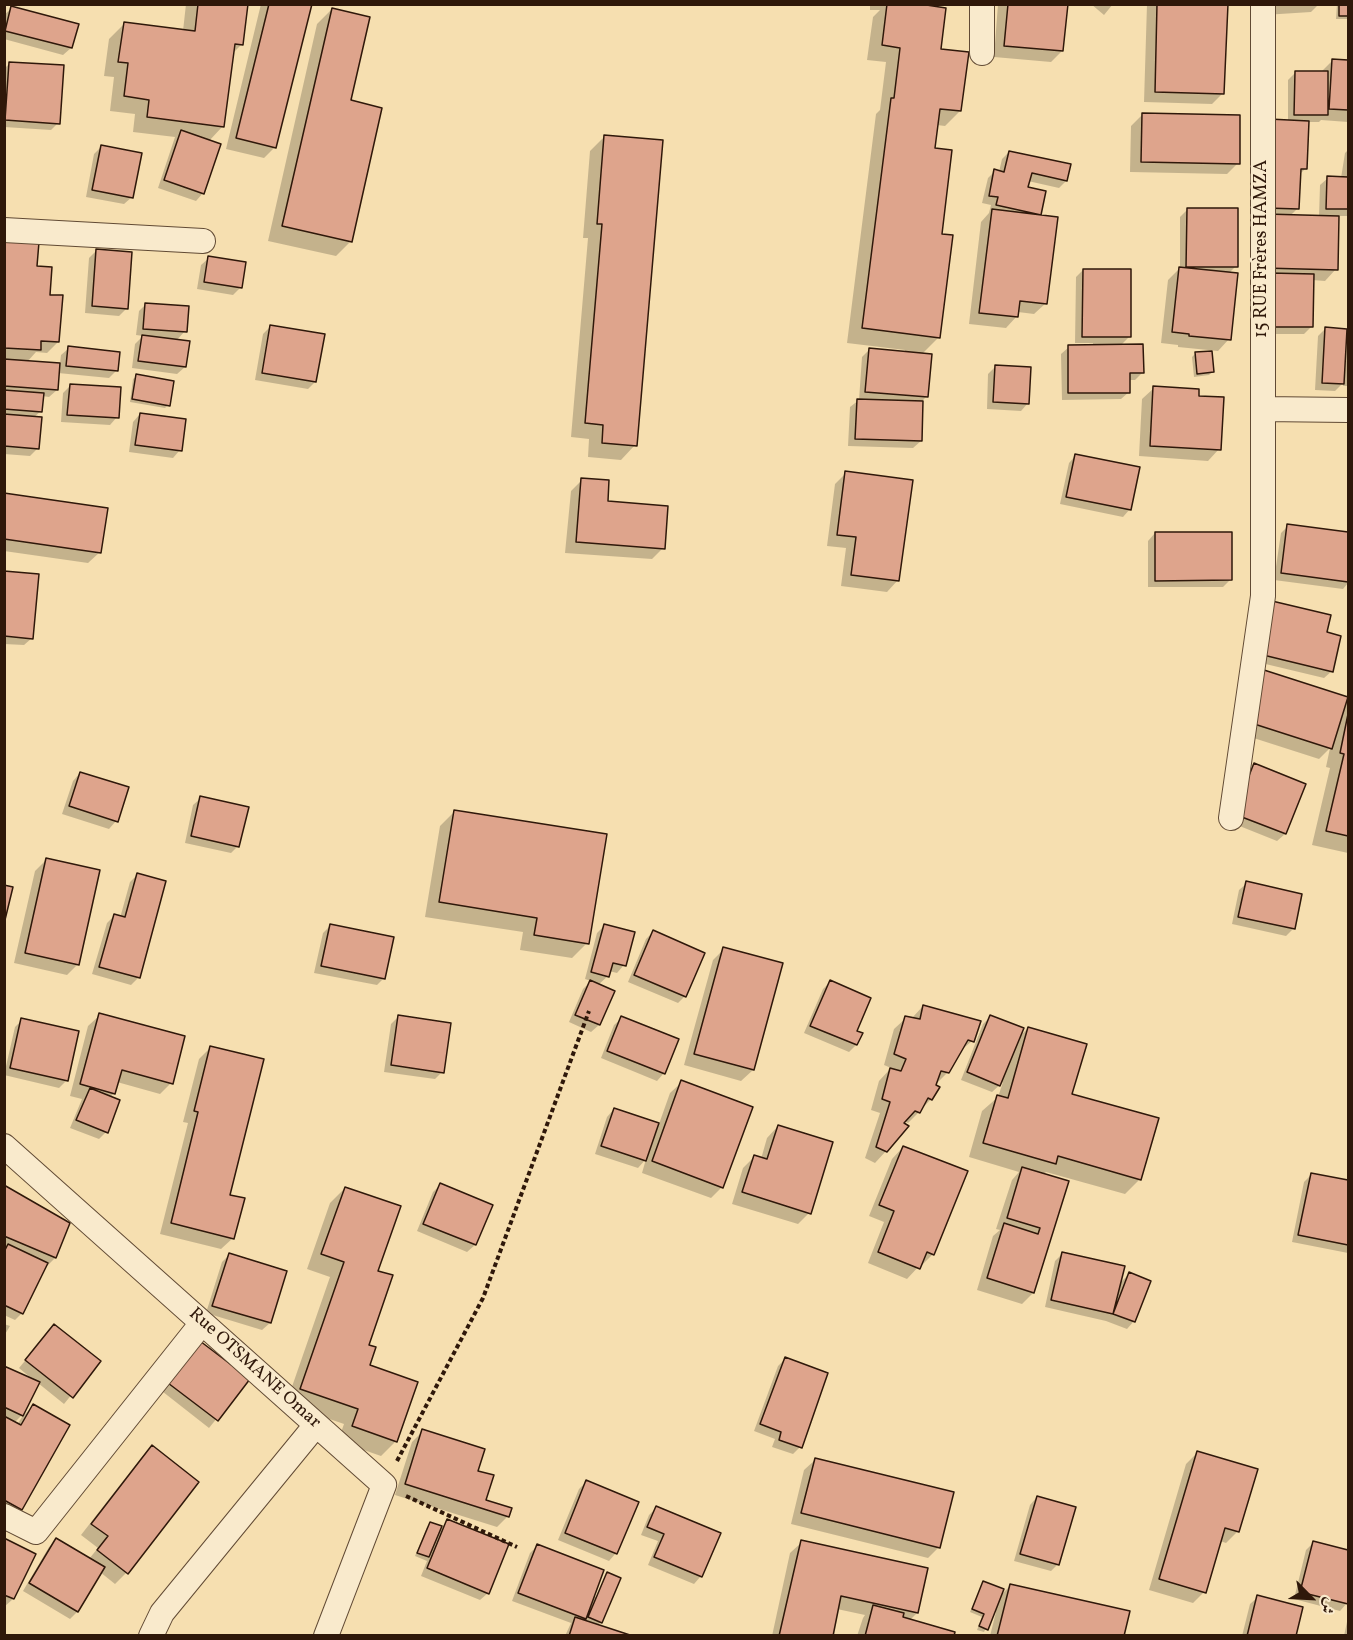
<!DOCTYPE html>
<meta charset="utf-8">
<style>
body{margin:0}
#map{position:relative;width:1353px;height:1640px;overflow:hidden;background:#f6dfb0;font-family:Vollkorn,Amiri,serif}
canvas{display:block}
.frame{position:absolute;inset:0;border:6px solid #2f180a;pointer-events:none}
.north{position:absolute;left:1281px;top:1568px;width:60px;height:60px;-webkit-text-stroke:4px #f9eacc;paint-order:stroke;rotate:114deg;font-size:16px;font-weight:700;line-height:24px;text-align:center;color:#2f180a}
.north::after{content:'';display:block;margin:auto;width:21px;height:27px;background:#2f180a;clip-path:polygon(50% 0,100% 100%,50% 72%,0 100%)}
</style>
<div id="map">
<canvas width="1353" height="1640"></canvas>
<div class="frame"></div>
<div class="north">ش</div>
</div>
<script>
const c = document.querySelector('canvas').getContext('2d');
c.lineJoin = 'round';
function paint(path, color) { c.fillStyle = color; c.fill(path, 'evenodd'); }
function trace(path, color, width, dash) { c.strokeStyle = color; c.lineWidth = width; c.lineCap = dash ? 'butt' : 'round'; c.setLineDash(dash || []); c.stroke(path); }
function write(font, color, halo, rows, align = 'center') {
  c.font = font + ' Vollkorn,serif'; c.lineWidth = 4.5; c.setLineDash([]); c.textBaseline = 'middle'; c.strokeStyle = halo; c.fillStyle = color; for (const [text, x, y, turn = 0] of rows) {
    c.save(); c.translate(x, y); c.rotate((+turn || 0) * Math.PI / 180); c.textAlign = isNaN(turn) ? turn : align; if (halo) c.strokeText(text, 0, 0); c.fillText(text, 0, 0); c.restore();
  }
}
paint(new Path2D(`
 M186 4H247L242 44 232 54 223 126 209 141 203 193 196 201 158 188 175 137 133 132 135 114 110 111 114 77 104 76 109 39 124 24 183 31Z
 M261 4H311L275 147 264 158 226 149Z
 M870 4H939L935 8 939 50 960 111 945 126 937 125 934 149 940 235 939 337 922 354 927 396 922 401 921 441 913 448 848 446 850 407 859 400 862 357 870 349 904 353 905 350 847 343 876 114 880 110 886 62 867 60 873 17 880 10H870Z
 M998 4H1066L1062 51 1051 62 994 57Z
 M1091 4H1113L1104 15Z
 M1147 4H1226L1223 93 1212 104 1144 102Z
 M1264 4H1319L1311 12 1264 15Z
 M1337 4H1348V19H1336Z
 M12 8 71 48 63 55 4 39V15Z
 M332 9 349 101 351 241 336 256 268 241 317 24Z
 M1333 60 1348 61V122L1321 120 1319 122H1307L1305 169 1299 175 1298 208 1290 216 1319 217 1320 185 1328 178H1341L1345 153 1348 150V216H1338L1336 269 1325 281 1312 280 1311 327 1304 334H1263L1254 279 1288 122V80L1296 72 1322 71Z
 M10 63 58 123 51 130 4 127V69Z
 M1142 115 1238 163 1227 174 1130 172 1131 126Z
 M605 136 635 445 621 460 588 457 589 439 571 437 588 238H583L590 151Z
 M101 147 132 197 124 204 86 197 94 154Z
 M1009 152 1066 181 1059 188 1028 181 1026 188 1044 192 1039 216 1046 303 1034 314 1018 312 1017 316 1006 328 969 324 981 222 989 213 991 205 982 203 988 178 995 171 999 172 1002 159Z
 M1188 209 1236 266 1229 273V339L1218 351 1178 347V345L1161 343 1168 280 1180 268V217Z
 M4 242 36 268 49 296 58 342 47 353 36 352 27 362 60 364 61 355 69 348 117 370 109 378 58 373 57 390 49 397 42 396 41 411 33 418 38 448 30 456 4 454Z
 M97 250 126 309 119 316 85 313 89 258Z
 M209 258 241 287 233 295 197 289 201 265Z
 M1083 270 1130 336 1120 346 1142 373 1135 380H1129V392L1121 399 1062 400 1061 354 1069 347 1093 346V343H1075L1076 277Z
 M146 304 185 331 176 341 185 367 177 374 132 368 135 344 143 336 136 335 139 311Z
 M271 326 315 382 308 389 255 380 263 334Z
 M1325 329 1345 337 1348 334V386H1343L1344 382 1335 391 1315 390 1318 336Z
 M1195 354 1212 372 1209 375 1194 377 1192 357Z
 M995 367 1028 403 1021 411 987 409 988 374Z
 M137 376 168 405 165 408 130 402 133 379Z
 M70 386 117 417 110 425 61 422 63 393Z
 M1154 388 1197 397 1219 449 1208 461 1139 456 1142 399Z
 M140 414 180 450 173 458 129 452 133 422Z
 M1076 455 1130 509 1123 517 1060 504 1069 463Z
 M846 473 898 580 887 592 841 586 846 548 827 546 835 484Z
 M582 480 606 503 663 548 652 559 565 553 571 491Z
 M4 494 100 552 88 563 4 551Z
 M1288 526 1348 534V583L1343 589 1274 580 1281 533Z
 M1155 533 1230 580 1223 587H1148V541Z
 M4 573 32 638 24 645 4 644Z
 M1265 610 1325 633 1332 671 1324 678 1253 661Z
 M1254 683 1348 697V853L1312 845 1330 768 1326 767 1330 748 1319 759 1238 733Z
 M1254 765 1304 785 1285 834 1277 841 1227 821 1247 772Z
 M80 773 116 821 109 829 62 814 73 781Z
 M201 798 238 846 231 853 185 843 193 805Z
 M455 811 587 943 572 958 520 950 523 932 425 917 440 826Z
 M46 860 78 964 67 975 14 963 35 871Z
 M137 875 164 882 138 978 131 985 92 974 107 923 114 916 120 918 130 882Z
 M1247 883 1301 895 1293 929 1286 936 1232 924 1239 890Z
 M330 926 384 978 377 985 314 973 323 933Z
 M604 926 624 965 617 973 609 971 608 976 598 985 613 991 599 1025 591 1032 569 1022 583 989 591 981 585 979 597 933Z
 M653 932 685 996 678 1003 628 982 646 939Z
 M724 949 781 964 753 1070 741 1081 684 1065 713 960Z
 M830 982 855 1032 856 1045 849 1052 804 1033 823 989Z
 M923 1006 972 1041 959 1052 948 1072 936 1084 931 1099 919 1112 908 1123 898 1118 886 1151 875 1163 865 1158 880 1113 871 1110 879 1081 891 1068 884 1065 894 1029 906 1018H912Z
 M100 1015 171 1083 160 1094 117 1082 114 1093 110 1098 106 1132 99 1139 70 1128 82 1099 70 1096 88 1026Z
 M398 1017 442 1072 435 1079 384 1072 391 1024Z
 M990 1017 1017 1039 1028 1028 1070 1095 1140 1179 1125 1194 1046 1172 1043 1175 1068 1182 1033 1293 1022 1304 977 1290 993 1236 1000 1230 996 1229 1012 1180 1019 1172 969 1157 982 1111 998 1097 1003 1082 992 1092 961 1080 983 1024Z
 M622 1018 664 1073 657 1081 601 1058 614 1025Z
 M22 1020 66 1081 59 1088 4 1075 15 1027Z
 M211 1047 233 1238 221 1249 160 1234 188 1123 183 1122 199 1059Z
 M682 1082 722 1187 711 1198 642 1173 646 1159 638 1168 595 1154 607 1117 614 1109 659 1124 670 1093Z
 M778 1126 809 1213 798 1224 732 1204 743 1168 754 1157 761 1159 767 1138Z
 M903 1147 933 1254 922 1265H920L907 1279 868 1263 884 1222 869 1216 892 1159Z
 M1312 1174 1348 1182V1253L1292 1242 1304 1182Z
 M440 1185 491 1206 475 1245 467 1252 417 1231 433 1192Z
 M4 1187 68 1223 55 1258 43 1270 22 1313 15 1320 4 1315Z
 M345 1188 376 1271 367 1346 368 1366 396 1441 381 1456 338 1441 344 1424 286 1404 330 1277 307 1269 330 1203Z
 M1062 1254 1119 1284 1129 1274 1134 1321 1127 1329 1106 1321 1045 1307 1055 1261Z
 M229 1255 285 1272 270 1323 262 1330 206 1313 222 1262Z
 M4 1324 10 1326 4 1336Z
 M54 1326 99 1361 64 1404 38 1383 22 1415 14 1423 17 1425 22 1417 33 1406 21 1509 10 1520 4 1517V1367L32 1379 19 1368Z
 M189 1347 248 1380 209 1428 158 1388Z
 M785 1359 800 1447 793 1454 772 1447 775 1439 754 1431 778 1366Z
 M423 1431 476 1472 484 1501 508 1516 497 1527 395 1495 412 1442Z
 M152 1447 126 1573 115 1584 100 1572 77 1612 70 1619 23 1591 49 1547 56 1540 89 1559 98 1548 81 1535 141 1458Z
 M1197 1453 1237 1532 1226 1543 1220 1541 1204 1592 1193 1603 1149 1590 1186 1464Z
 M816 1459 939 1547 928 1558 791 1524 804 1470Z
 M586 1482 616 1553 609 1561 558 1540 579 1489Z
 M1037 1497 1058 1564 1051 1571 1014 1561 1030 1505Z
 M656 1508 701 1576 694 1584 648 1565 658 1541 641 1535 649 1515Z
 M448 1521 488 1593 480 1600 421 1576 427 1561 415 1556 427 1527 431 1524 441 1528Z
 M4 1540 34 1555 13 1599 4 1607Z
 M802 1542 917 1613 909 1621 953 1636H857L863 1618 865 1615 837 1609 831 1636H772L790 1553Z
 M1313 1543 1348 1551V1599L1347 1603 1340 1611 1294 1599 1306 1550Z
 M537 1546 596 1597 607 1574 601 1622 597 1626 628 1636H565L571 1623 512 1601 530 1553Z
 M984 1583 999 1597 1011 1585 1122 1636H990L996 1612 994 1611 984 1632 977 1630 982 1617 970 1612 981 1586Z
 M1258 1597 1294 1636H1242L1250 1604Z
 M1348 1617V1636H1344Z`), '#0003');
const building = new Path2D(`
 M198 4H248L243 45 235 44 224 127 147 117 149 100 124 96 128 63 118 62 124 22 195 31Z
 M269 4H312L276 148 236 138Z
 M887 4H920L946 8 941 49 969 52 961 111 940 109 935 148 952 150 942 234 953 235 940 338 862 328 891 98H894L900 48 882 45Z
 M1008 4H1068L1063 51 1004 46Z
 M1157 4H1228L1224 94 1155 92Z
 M1339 4H1348V16H1339Z
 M11 6 79 24 72 48 5 31Z
 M332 8 370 17 351 100 382 108 352 242 282 226Z
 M1332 59 1348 60V110L1329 109Z
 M9 62 64 65 60 124 5 120Z
 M1295 71H1328V115H1294Z
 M1142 113 1240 115V164L1141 162Z
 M1269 119 1309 121 1307 169H1301L1299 209 1266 208Z
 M181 130 221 144 204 194 164 180Z
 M604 135 663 140 637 446 602 443 603 425 585 423 602 224H597Z
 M101 145 142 153 133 198 92 190Z
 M1009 151 1071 164 1067 181 1032 173 1028 187 1046 191 1041 215 996 205 998 197 989 196 994 169 1004 172Z
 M1327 176 1348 177V209H1326Z
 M1187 208H1238V267H1186Z
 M992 209 1058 217 1047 304 1020 301 1018 317 979 313Z
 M1266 214 1339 216 1338 270 1264 268Z
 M4 240 39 242 37 266 52 267 50 295H63L59 342 41 341V350L4 348Z
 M96 249 132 252 128 309 92 306Z
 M208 256 246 262 242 288 204 282Z
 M1179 267 1238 273 1231 340 1189 336V334L1172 332Z
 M1083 269H1131V337H1082Z
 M1270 273 1314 274 1313 327H1270Z
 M145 303 189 306 187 332 143 329Z
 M270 325 325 334 316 382 262 373Z
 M1325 327 1347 329 1344 384 1322 383Z
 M142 335 190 341 186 367 138 361Z
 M1143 344 1144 373H1130V393H1068V345Z
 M68 346 120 352 118 371 66 366Z
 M869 348 932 354 928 397 865 392Z
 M1212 351 1214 372 1197 374 1195 352Z
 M4 359 60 363 58 390 4 386Z
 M995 365 1031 367 1029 404 993 402Z
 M136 374 174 381 170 406 132 399Z
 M70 384 121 387 119 418 67 415Z
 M1153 386 1199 389V396L1224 397 1221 450 1150 446Z
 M4 390 44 393 42 412 4 409Z
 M857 399 923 401 922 441 855 439Z
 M140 413 186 419 182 451 135 445Z
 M4 414 42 417 39 449 4 446Z
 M1075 454 1140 467 1131 510 1066 497Z
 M845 471 913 480 899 581 851 575 856 537 837 535Z
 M581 478 609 480 608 501 668 506 665 549 576 542Z
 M4 493 108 508 101 553 4 539Z
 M1287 524 1348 532V582L1281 573Z
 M1155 532H1232V580L1155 581Z
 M4 571 39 574 33 639 4 636Z
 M1272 601 1331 615 1327 632 1341 636 1333 672 1259 654Z
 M1264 670 1348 697 1332 749 1248 722Z
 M1348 714V836L1326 831 1344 754 1340 753Z
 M1254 763 1306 784 1286 834 1234 814Z
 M80 772 129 787 118 822 69 806Z
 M200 796 249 807 239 847 191 836Z
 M454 810 607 834 589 944 534 935 537 918 439 902Z
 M46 858 100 870 79 965 25 953Z
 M137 873 166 881 140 978 99 967 114 914 125 917Z
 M1246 881 1302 894 1295 929 1238 917Z
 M4 885 13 887 4 924Z
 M330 924 394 937 385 979 321 966Z
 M604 924 635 932 626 966 613 963 609 977 591 972Z
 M653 930 705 953 686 997 634 975Z
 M723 947 783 963 754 1070 694 1054Z
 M590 980 615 991 600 1025 575 1015Z
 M830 980 871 998 857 1031 863 1033 857 1045 810 1026Z
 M923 1005 981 1021 974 1042 968 1040 949 1073 941 1071 936 1085 940 1087 932 1100 928 1098 920 1113 915 1111 904 1123 909 1126 887 1152 876 1147 890 1102 882 1099 890 1068 901 1071 906 1059 894 1054 905 1016 920 1019Z
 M99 1013 185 1036 173 1084 122 1070 115 1094 80 1084Z
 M398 1015 451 1023 444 1073 391 1065Z
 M990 1015 1024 1028 1000 1086 967 1072Z
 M621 1016 679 1039 665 1074 607 1051Z
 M21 1018 79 1031 68 1081 10 1068Z
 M1028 1027 1087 1044 1072 1094 1159 1118 1141 1180 1058 1156 1056 1164 983 1143 997 1095 1008 1098Z
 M210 1046 264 1059 230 1195 245 1198 234 1239 171 1223 198 1112 194 1111Z
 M681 1080 753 1107 723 1188 652 1161Z
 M90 1088 120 1100 108 1133 76 1120Z
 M614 1108 659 1123 646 1161 601 1146Z
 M778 1125 833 1142 811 1214 742 1192 754 1155 767 1159Z
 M903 1146 968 1171 934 1255 927 1252 920 1269 878 1252 894 1211 879 1205Z
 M1022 1167 1069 1181 1034 1293 987 1278 1004 1223 1038 1234 1040 1228 1007 1218Z
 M1311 1173 1348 1180V1245L1298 1235Z
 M440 1183 493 1205 476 1245 423 1224Z
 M4 1185 70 1223 56 1258 4 1236Z
 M345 1187 401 1206 378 1271 393 1275 369 1345 376 1347 370 1365 418 1382 397 1442 352 1426 358 1409 300 1389 344 1262 321 1254Z
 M8 1244 48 1263 23 1314 4 1305V1252Z
 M1062 1252 1125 1266 1113 1314 1051 1300Z
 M229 1253 287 1271 271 1323 212 1306Z
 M1129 1272 1151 1281 1135 1322 1113 1314Z
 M54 1324 101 1361 73 1398 25 1360Z
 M196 1338 250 1379 218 1421 164 1380Z
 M785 1357 828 1373 802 1448 779 1440 781 1432 760 1424Z
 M4 1366 40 1382 23 1416 4 1407Z
 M33 1404 70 1425 22 1510 4 1500V1416L21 1425Z
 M422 1429 485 1449 478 1471 494 1475 486 1500 512 1508 509 1517 405 1484Z
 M152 1445 199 1482 128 1574 97 1550 108 1536 91 1524Z
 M1197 1451 1258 1469 1239 1532 1225 1528 1206 1593 1159 1579Z
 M815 1458 954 1492 940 1548 801 1513Z
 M586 1480 639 1502 617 1554 565 1533Z
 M1037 1496 1076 1507 1059 1565 1020 1554Z
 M656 1506 721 1533 702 1577 654 1557 664 1534 647 1527Z
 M447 1519 509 1544 489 1594 427 1568Z
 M430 1522 442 1526 429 1557 417 1553Z
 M4 1538 36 1554 14 1599 4 1595Z
 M56 1538 105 1567 78 1612 29 1583Z
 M801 1540 928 1568 918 1613 841 1596 833 1636H779Z
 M1313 1541 1348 1550V1604L1300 1592Z
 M537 1544 604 1570 586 1619 518 1593Z
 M607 1572 621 1578 602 1623 588 1617Z
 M983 1581 1004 1589 988 1630 979 1626 984 1614 972 1609Z
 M1010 1584 1130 1611 1124 1636H997Z
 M1257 1595 1303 1607 1296 1636H1247Z
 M873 1605 904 1613 903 1617 955 1632 954 1636H865Z
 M575 1617 633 1636H569Z`);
paint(building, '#dea48c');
trace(building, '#2f180a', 1.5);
const street = new Path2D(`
 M1263 4V409L1348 410
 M982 53V4
 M4 230 203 241
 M1231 818 1263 596V409
 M4 1146 384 1485 326 1636
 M4 1516 36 1532 202 1323
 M151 1636 162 1613 316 1425`);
trace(street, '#614a34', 26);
trace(new Path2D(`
 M397 1461 483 1298 589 1011
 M406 1496 517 1547`), '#2f180a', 4, [4.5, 3]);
trace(street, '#f9eacc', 24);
write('18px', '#2f180a', '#f9eacc', [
 ["15 RUE Frères HAMZA",1263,249,-90],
 ["Rue OTSMANE Omar",254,1369,42]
]);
</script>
